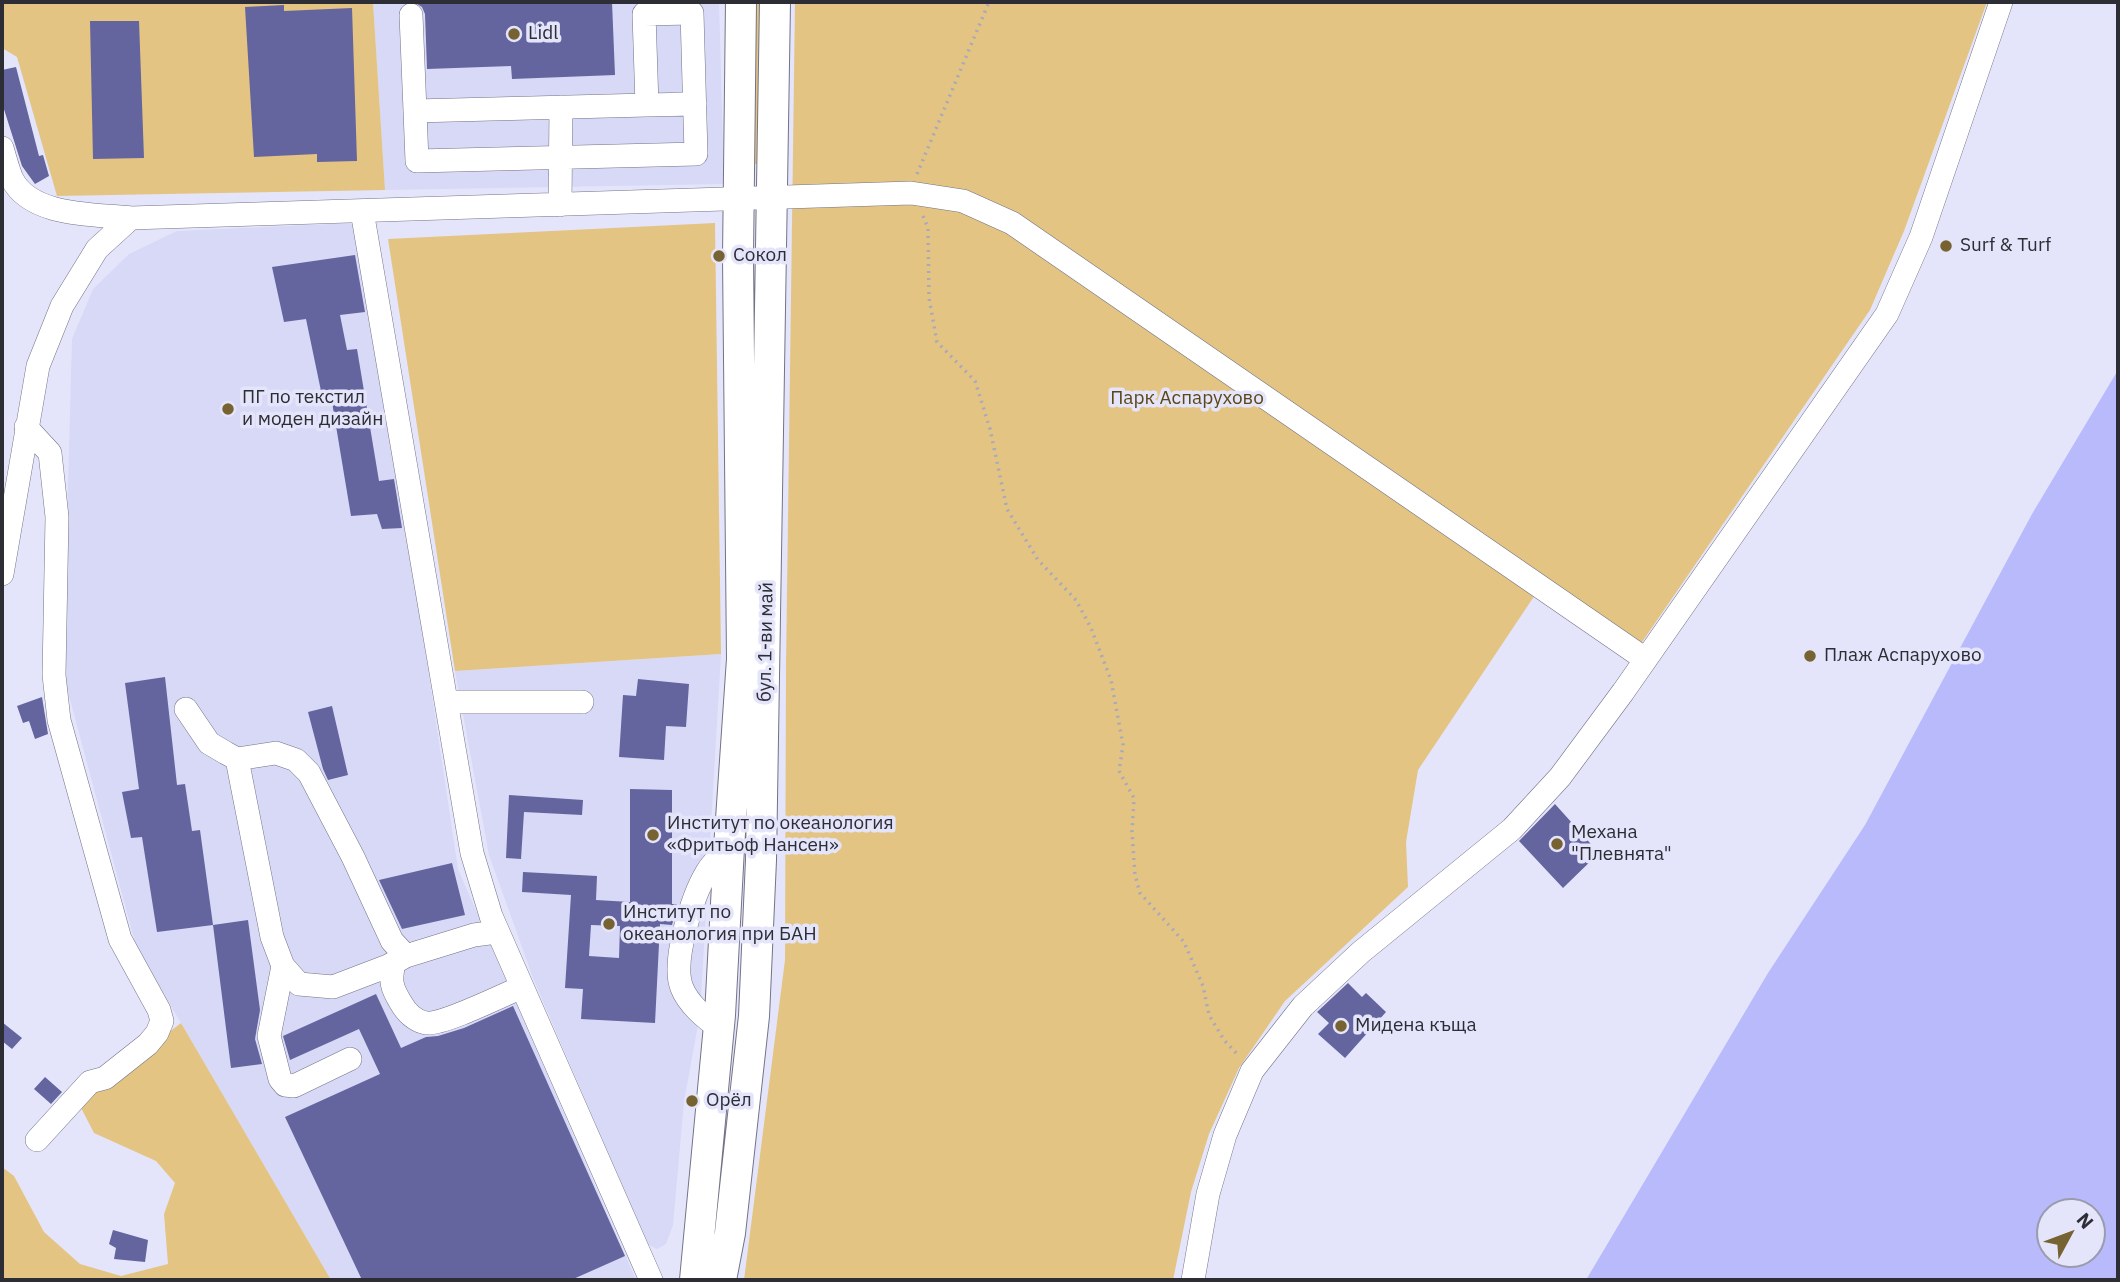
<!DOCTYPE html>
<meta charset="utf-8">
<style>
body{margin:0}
#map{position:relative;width:2120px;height:1282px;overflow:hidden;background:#e4e5fb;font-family:"IBM Plex Sans",sans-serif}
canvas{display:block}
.frame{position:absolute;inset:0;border:4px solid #2c2d35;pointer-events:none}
.north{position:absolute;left:2036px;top:1198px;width:70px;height:70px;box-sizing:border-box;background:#e4e5fb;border:2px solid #9a9bac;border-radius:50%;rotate:49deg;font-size:19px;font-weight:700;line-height:28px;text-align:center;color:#2c2d35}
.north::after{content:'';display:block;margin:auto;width:24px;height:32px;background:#776231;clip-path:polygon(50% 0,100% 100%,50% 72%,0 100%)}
</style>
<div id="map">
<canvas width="2120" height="1282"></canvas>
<div class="frame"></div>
<div class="north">N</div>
</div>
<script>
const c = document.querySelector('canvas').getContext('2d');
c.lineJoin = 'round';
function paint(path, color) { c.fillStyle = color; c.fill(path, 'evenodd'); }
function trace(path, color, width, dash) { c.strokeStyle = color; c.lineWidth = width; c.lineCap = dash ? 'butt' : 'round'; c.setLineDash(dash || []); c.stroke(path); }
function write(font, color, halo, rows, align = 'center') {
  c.font = font + ' "IBM Plex Sans",sans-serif'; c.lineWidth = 7; c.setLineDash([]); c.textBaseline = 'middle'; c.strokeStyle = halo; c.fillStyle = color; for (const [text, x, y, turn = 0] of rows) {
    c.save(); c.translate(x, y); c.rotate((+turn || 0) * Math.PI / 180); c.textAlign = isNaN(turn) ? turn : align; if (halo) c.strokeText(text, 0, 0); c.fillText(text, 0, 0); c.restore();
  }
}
paint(new Path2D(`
 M373 2H719L724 184 385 190Z
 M354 223 418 602 458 869 636 1280H331L136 946 63 673 72 339 93 289 129 254 177 231Z
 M721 654 700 1014 684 1102 673 1225 666 1244 657 1249 647 1244 533 978 489 855 455 671Z`), '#d7d9f6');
paint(new Path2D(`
 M2 2H373L385 190 57 196 17 57 2 48Z
 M753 2H767L763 164H755Z
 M795 2H1987L1904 231 1870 310 1640 645 1545 580 1418 770 1406 842 1408 887 1285 1001 1239 1068 1209 1134 1191 1192 1173 1280H744L785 960 786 665Z
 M715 223 721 654 455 671 388 239Z
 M181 1023 331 1280H2V1167L14 1176 44 1232 80 1264 121 1276 168 1264 164 1214 175 1183 156 1161 94 1133 78 1102Z`), '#e3c483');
paint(new Path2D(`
 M2118 370V1280H1586L1768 973 1865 825 2032 514ZM2050 1212H2092V1254H2050Z`), '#b8bafb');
paint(new Path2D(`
 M414 2H612L615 75 512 79 511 66 427 69 425 14 422 7Z
 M284 5V11L352 8 357 161 317 162V154L254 157 245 7Z
 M90 21H139L144 158 93 159Z
 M16 67 39 156 43 155 49 176 35 184 22 166 2 103V70Z
 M355 255 365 312 340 315 347 350 357 349 379 481 394 479 402 528 382 529 377 514 351 516 330 390 321 391 306 319 284 322 272 267Z
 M165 677 177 785 185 784 192 831 200 830 213 925 157 932 142 837 131 838 122 792 139 789 125 683Z
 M638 679 689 684 686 727 666 726 664 760 619 757 623 695 636 696Z
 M42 697 48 734 35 739 29 721 23 723 17 706Z
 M332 706 348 775 328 780 323 769 308 712Z
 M630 789 672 790V904H677V906L672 925 660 924 655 1023 581 1019 583 989 565 988 571 895 522 892 523 872 597 876 596 900 630 902ZM591 925 620 926 619 958 589 956Z
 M509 795 583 800 582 815 524 812 521 859 506 858Z
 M1555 804 1599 853 1563 888 1519 841Z
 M452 863 465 915 402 929 379 880Z
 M248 920 260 1010 255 1039 262 1064 231 1068 213 925Z
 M1348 983 1362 997 1366 993 1386 1012 1345 1058 1318 1034 1329 1023 1317 1012Z
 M376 994 401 1048 426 1037 438 1036 464 1028 513 1006 625 1256 571 1280H362L285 1117 380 1074 359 1029 290 1060 283 1036Z
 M2 1022 22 1038 12 1049 2 1041Z
 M45 1077 62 1092 51 1104 34 1089Z
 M113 1230 148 1240 145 1262 114 1259 116 1248 109 1244Z`), '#64649f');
const minor = new Path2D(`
 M692 13 696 154 417 161 415 111 647 105 644 14Z
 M411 15 415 111
 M647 105 695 104
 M2 148C5 158 8 170 12 179 31 217 95 214 131 218
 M560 205 561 107
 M362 211 472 853 491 916 651 1280
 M26 427 50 453 57 517 54 675 59 720 120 939 159 1010 162 1021 157 1033 148 1044 105 1078 90 1082 37 1140
 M2 574 38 366 62 306 97 249 131 218 911 193 963 201 1012 223 1645 659
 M446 702H582
 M186 709 209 743 226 753 237 759 276 753 296 760 309 773 353 857 392 941 406 956
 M237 759 272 937 283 966 299 984 333 987 388 966 406 956 474 935 497 932
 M394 963C390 981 391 987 401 1003 406 1012 415 1021 426 1023 443 1025 503 995 522 987
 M283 966 269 1036 280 1079 285 1085 294 1086 350 1059
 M719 1027C705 1019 688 1003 682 988 671 962 693 895 707 872 712 863 721 855 729 848
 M1193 1280 1208 1194 1225 1135 1252 1071 1303 1006 1361 952 1512 829 1560 777 1623 692 1887 314 1921 237 2001 2`);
const major = new Path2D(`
 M695 1280 720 1015 729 848 742 659 738 257 741 2
 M721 1280 730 1233 754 1016 761 860 775 2`);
trace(minor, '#727386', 24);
trace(major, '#727386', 32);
trace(new Path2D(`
 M917 174 989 2
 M923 216 928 228 929 298 937 342 975 381 990 429 1007 509 1038 560 1076 600 1091 628 1111 680 1123 745 1119 771 1134 798 1132 832 1135 875 1140 893 1184 942 1203 986 1209 1015 1224 1040 1239 1056`), '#a8a9ba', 3.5, [2, 5]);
trace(minor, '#fff', 23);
trace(major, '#fff', 30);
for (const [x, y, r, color] of [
 [514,34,7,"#776231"],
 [1946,246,7,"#776231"],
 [719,256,7,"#776231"],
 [228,409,7,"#776231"],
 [1810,656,7,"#776231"],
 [653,835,7,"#776231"],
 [1557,844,7,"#776231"],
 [609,924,7,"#776231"],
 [1341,1026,7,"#776231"],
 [692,1101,7,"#776231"]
]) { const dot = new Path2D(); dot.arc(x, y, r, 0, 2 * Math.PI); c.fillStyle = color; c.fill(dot); trace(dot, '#e4e5fb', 2.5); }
write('19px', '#2c2d35', '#e4e5fb', [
 ["Lidl",528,34],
 ["Surf & Turf",1960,246],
 ["Сокол",733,256],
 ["ПГ по текстил",242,398],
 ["и моден дизайн",242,420],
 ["Плаж Аспарухово",1824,656],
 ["Институт по океанология",667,824],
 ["«Фритьоф Нансен»",667,846],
 ["Механа",1571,833],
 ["\"Плевнята\"",1571,855],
 ["Институт по",623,913],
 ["океанология при БАН",623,935],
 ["Мидена къща",1355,1026],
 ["Орёл",706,1101]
], 'left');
write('19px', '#5c4714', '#e4e5fb', [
 ["Парк Аспарухово",1187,399]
]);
write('19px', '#2c2d35', '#e4e5fb', [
 ["бул. 1-ви май",766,642,-89]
]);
</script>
